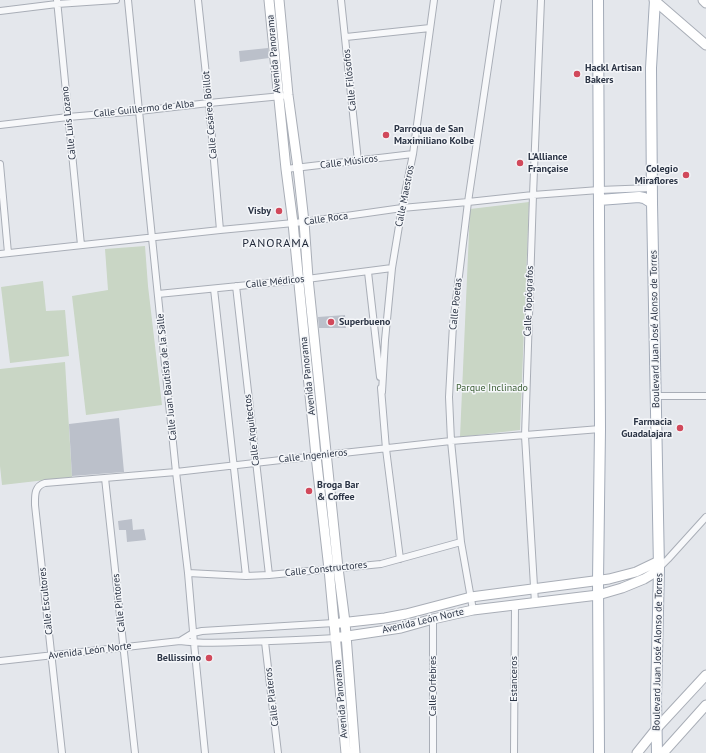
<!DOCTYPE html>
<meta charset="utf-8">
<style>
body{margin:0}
canvas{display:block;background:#e4e7ec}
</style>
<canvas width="706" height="753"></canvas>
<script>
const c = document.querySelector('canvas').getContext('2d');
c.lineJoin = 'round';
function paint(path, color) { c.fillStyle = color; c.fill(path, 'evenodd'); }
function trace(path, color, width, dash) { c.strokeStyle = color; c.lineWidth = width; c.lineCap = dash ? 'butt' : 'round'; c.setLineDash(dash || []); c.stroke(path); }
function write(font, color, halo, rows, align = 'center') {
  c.font = font + ' "PT Sans",sans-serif'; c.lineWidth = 3; c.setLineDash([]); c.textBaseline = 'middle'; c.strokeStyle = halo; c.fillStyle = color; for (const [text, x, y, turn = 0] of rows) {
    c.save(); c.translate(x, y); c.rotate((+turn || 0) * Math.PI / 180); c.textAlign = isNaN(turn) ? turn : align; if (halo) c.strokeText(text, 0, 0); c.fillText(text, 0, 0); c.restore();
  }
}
paint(new Path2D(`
 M529 202 520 430 460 437 470 209Z
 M145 246 148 286 162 405 86 415 72 296 108 290 105 249Z
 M43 281 46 311 65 310 69 356 10 363 1 287Z
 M65 362 72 477 2 485 0 466V369Z`), '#c9d6c5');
paint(new Path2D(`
 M268 48 269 58 240 62 239 51Z
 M345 315 346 328H319L318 317Z
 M119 418 124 472 72 476 69 424Z
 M132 519 133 530 144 529 146 540 127 542 126 530H119L118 521Z`), '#bbc0ca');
const street = new Path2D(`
 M57 0 81 245
 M128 0 139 111 176 472 188 573 194 643 205 753
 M198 0 209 103 220 230
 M341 0 358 161
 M0 11 57 4 116 0
 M346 37 430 28
 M0 125 68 117 139 111 209 103 282 96
 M0 164 8 253
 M286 169 413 154
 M0 254 220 230 304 222 402 208 468 202 533 195 599 190 652 188
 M368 272 380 377
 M236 286 269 575
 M214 289 246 576
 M158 294 299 280 392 268
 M381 388 386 449 400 559
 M382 392 385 340 392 268 402 208 413 154 434 0
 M656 396H706
 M105 478 135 753
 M659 568 668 559 706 517
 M188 573 246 576 269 575 381 564 461 542
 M535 603 525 436 533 195 541 0
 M473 610 461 542 451 441 449 397 451 360 453 325 468 202 498 0
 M180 641 193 633 202 631 334 623
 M265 642 278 753
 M0 661 180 641C201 644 221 643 242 642 273 641 304 640 335 638
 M62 753 35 505C35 496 34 486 45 483L176 472 316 456 451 441 600 429
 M433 753V619
 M514 753 515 605`);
const secondary = new Path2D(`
 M269 0 286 169 293 223 316 456 329 569 346 753
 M279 0 288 95 298 168 304 222 308 278 338 568 345 622 355 753
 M654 0 706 45
 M703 0 706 3
 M340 623 385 618 406 614 471 597 609 579 636 572 659 561
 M341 637 401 628 433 619 473 610 598 595 622 588 644 579 654 573 659 568
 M637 753 657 728 706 675
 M663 753 706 705`);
const primary = new Path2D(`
 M598 0 600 429 598 581 599 753
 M655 0 651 68 652 203 659 568 656 698 657 753
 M599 200 639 197 644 198 652 203`);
trace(street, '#a9aeb7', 8);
trace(secondary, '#a9aeb7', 11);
trace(primary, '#a3abb8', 12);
trace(street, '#f7f8fa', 6);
trace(secondary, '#fff', 9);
trace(primary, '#fff', 10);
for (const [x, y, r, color] of [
 [577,74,4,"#d1495b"],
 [386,135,4,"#d1495b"],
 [520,163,4,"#d1495b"],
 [686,175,4,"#d1495b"],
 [279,211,4,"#d1495b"],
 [331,322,4,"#d1495b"],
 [680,428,4,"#d1495b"],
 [309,491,4,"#d1495b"],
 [209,658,4,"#d1495b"]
]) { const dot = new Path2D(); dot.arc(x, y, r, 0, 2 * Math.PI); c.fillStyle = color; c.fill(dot); trace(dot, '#f4f6f9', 1.5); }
write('10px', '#2b3445', '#f4f6f9', [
 ["Avenida Panorama",274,54,-95],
 ["Calle Filósofos",350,80,-96],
 ["Calle Guillermo de Alba",144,109,-6],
 ["Calle Cesáreo Boillot",210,115,-95],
 ["Calle Luis Lozano",69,123,-96],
 ["Calle Músicos",349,162,-7],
 ["Calle Maestros",405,196,-79],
 ["Calle Roca",326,219,-8],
 ["Calle Médicos",275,282,-6],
 ["Calle Topógrafos",529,301,-88],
 ["Calle Poetas",456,304,-84],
 ["Boulevard Juan José Alonso de Torres",655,329,-91],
 ["Avenida Panorama",308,376,-96],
 ["Calle Juan Bautista de la Salle",167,377,-96],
 ["Calle Arquitectos",252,430,-97],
 ["Calle Ingenieros",313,456,-6],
 ["Calle Constructores",326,569,-6],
 ["Calle Escultores",46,601,-96],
 ["Calle Pintores",119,603,-96],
 ["Avenida León Norte",423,621,-13],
 ["Avenida León Norte",90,651,-7],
 ["Boulevard Juan José Alonso de Torres",658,652,-89],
 ["Estanceros",514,679,-90],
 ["Calle Orfebres",433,686,-90],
 ["Calle Plateros",272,697,-97],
 ["Avenida Panorama",341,699,-95]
]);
write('bold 10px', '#2b3445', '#f4f6f9', [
 ["Hackl Artisan",585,68],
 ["Bakers",585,80],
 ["Parroqua de San",394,129],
 ["Maximiliano Kolbe",394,141],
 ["L'Alliance",528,157],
 ["Française",528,169],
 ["Colegio",678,169,"right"],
 ["Miraflores",678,181,"right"],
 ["Visby",271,211,"right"],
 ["Superbueno",339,322],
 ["Farmacia",672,422,"right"],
 ["Guadalajara",672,434,"right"],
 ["Broga Bar",317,485],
 ["& Coffee",317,497],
 ["Bellissimo",201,658,"right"]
], 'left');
write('10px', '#3f6138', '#f4f6f9', [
 ["Parque Inclinado",492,388]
]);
c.letterSpacing = '1px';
write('12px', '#1d2536', '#f4f6f9', [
 ["PANORAMA",276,244]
]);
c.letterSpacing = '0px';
</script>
